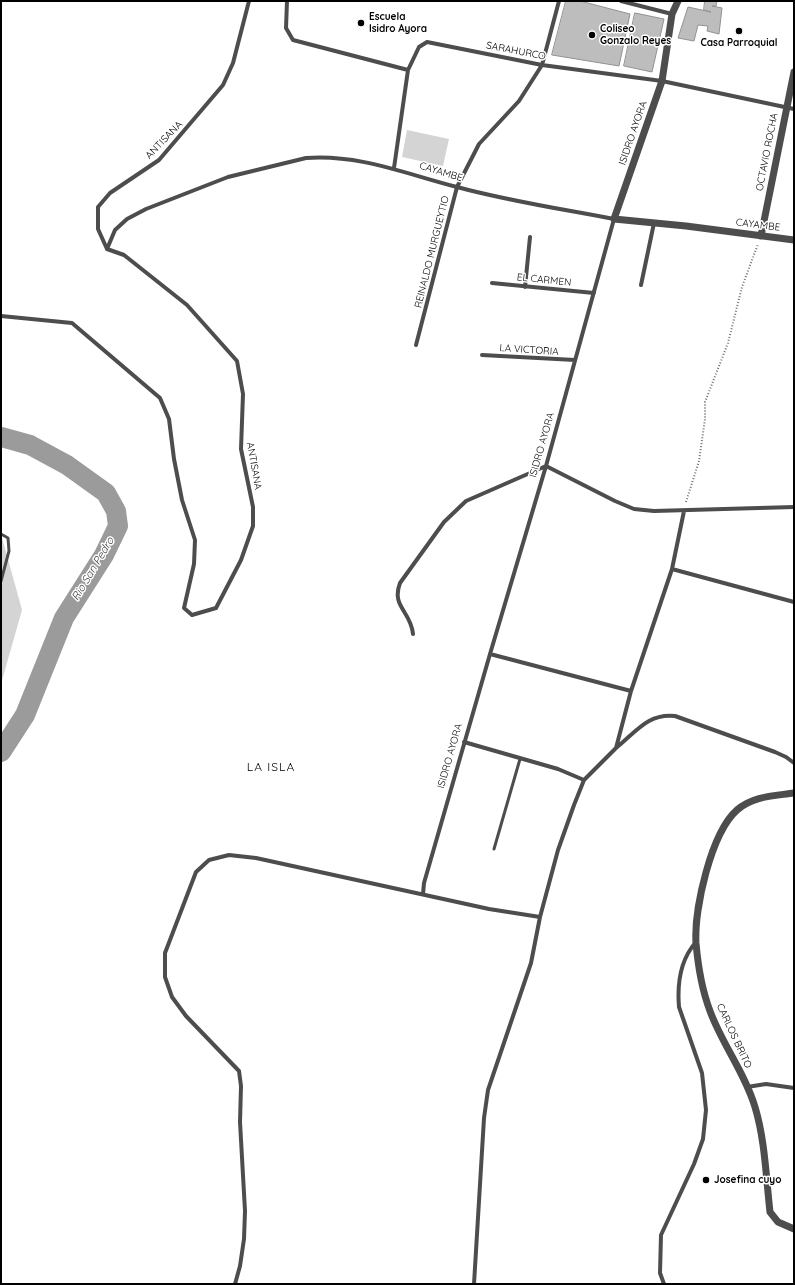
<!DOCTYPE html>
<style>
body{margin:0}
#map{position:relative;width:795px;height:1285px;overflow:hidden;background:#fff;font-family:Quicksand,sans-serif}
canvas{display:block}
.frame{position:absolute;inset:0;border:2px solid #000;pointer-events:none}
</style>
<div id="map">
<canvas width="795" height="1285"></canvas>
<div class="frame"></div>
</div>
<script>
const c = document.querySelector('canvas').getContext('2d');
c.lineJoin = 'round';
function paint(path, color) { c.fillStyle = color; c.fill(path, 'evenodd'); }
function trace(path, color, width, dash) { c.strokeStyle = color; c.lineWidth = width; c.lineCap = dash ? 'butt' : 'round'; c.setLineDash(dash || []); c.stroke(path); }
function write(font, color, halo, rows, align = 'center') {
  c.font = font + ' Quicksand,sans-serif'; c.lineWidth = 3; c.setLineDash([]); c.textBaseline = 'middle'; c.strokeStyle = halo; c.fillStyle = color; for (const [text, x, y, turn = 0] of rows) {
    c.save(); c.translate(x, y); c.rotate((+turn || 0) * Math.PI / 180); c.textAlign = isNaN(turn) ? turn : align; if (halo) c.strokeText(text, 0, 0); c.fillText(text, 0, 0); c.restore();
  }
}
paint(new Path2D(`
 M407 130 449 139 443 166 402 157Z
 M1 534 22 610 1 684Z`), '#d4d4d4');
trace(new Path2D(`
 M1 437 30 445 67 465 106 493 116 511 118 526 104 555 64 618 25 715 1 752`), '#9b9b9b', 20);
const building = new Path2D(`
 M566 1H580L630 14 619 66 552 55Z
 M705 1H722H717L716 6H712L722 8 719 34 707 31 708 26 698 25 694 41 678 38 688 7 711 12 704 10Z
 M635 13 664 19 652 72 624 66Z`);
paint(building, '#bdbdbd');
trace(building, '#919191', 1);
trace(new Path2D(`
 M686 502 699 461 705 419V402L728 343 742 287 758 244`), '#6f6f6f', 2, [1, 2]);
trace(new Path2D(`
 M1 534 8 538 9 551 1 581
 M494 849 520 759`), '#4d4d4d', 3);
trace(new Path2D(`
 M287 1 286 28 293 40 408 70 419 47 427 42 542 65 662 81 794 109
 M621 1 672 14
 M394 168 408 70
 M107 249 115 230 127 219 146 209 228 177 306 158C359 154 406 174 457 187 508 201 562 209 614 219L546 466 490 654 424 883 423 894
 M492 283 594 293
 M641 285 654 223
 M525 287 530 237
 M1 316 72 323 160 398 169 419 174 459 182 500 195 540 194 564 184 608 192 615 216 608 241 560 253 526V507L241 449 243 394 237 361 187 305 124 255 107 249 98 229V207L110 193 159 160 223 85 233 63 249 1
 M416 345 457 187 479 144 519 101 542 65 559 1
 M482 355 575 360
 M672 569 794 602
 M413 634C411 611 391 607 400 583L444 522 466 501 546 466 615 501 634 509 654 511 794 507
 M631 691 672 569 684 511
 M464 742 558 769 584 780
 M616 748C636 732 648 713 675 716L775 752 786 757 794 763
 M747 1087 766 1084 794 1088
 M235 1284 240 1266 244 1239 245 1211 240 1122 241 1086 239 1071 186 1016 172 997 165 977V953L196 872 209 860 229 855 256 858 489 909 540 917 558 850 574 805 584 780 616 748 631 691 490 654
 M474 1284 484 1118 488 1090 531 963 540 917
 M664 1284 660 1273 661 1235 694 1164 703 1139 706 1110 702 1073 679 1007C677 983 680 960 696 942`), '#4d4d4d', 4);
trace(new Path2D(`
 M678 1 672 14 662 81 614 219 686 226 794 240
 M761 236 794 72
 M794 793C774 796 753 796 737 810 711 833 694 909 696 943 698 966 702 990 710 1011 722 1044 745 1073 755 1107 765 1140 766 1177 770 1212L778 1222 794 1229`), '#4d4d4d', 7);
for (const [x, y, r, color] of [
 [361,23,4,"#000"],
 [739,31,4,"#000"],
 [592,35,4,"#000"],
 [706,1180,4,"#000"]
]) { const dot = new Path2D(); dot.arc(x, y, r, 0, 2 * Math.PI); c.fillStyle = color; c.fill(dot); trace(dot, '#fff', 1.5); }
write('bold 10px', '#000', '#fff', [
 ["Escuela",369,17],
 ["Isidro Ayora",369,29],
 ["Coliseo",600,29],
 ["Gonzalo Reyes",600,41],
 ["Casa Parroquial",739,43,"center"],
 ["Josefina cuyo",714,1180]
], 'left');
write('10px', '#000', '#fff', [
 ["SARAHURCO",516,51,11],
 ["ISIDRO AYORA",633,133,-71],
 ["ANTISANA",164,140,-46],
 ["OCTAVIO ROCHA",767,152,-79],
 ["CAYAMBE",441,172,17],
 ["CAYAMBE",758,225,7],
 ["REINALDO MURGUEYTIO",432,252,-76],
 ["EL CARMEN",544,280,6],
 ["LA VICTORIA",529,350,4],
 ["ISIDRO AYORA",542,445,-74],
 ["ANTISANA",254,466,80],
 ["ISIDRO AYORA",450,756,-74],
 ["CARLOS BRITO",734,1036,65]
]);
write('italic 11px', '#3c3c3c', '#fff', [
 ["Rio San Pedro",93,569,-59]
]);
c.letterSpacing = '1px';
write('12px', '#000', '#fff', [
 ["LA ISLA",271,767]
]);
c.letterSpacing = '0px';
</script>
